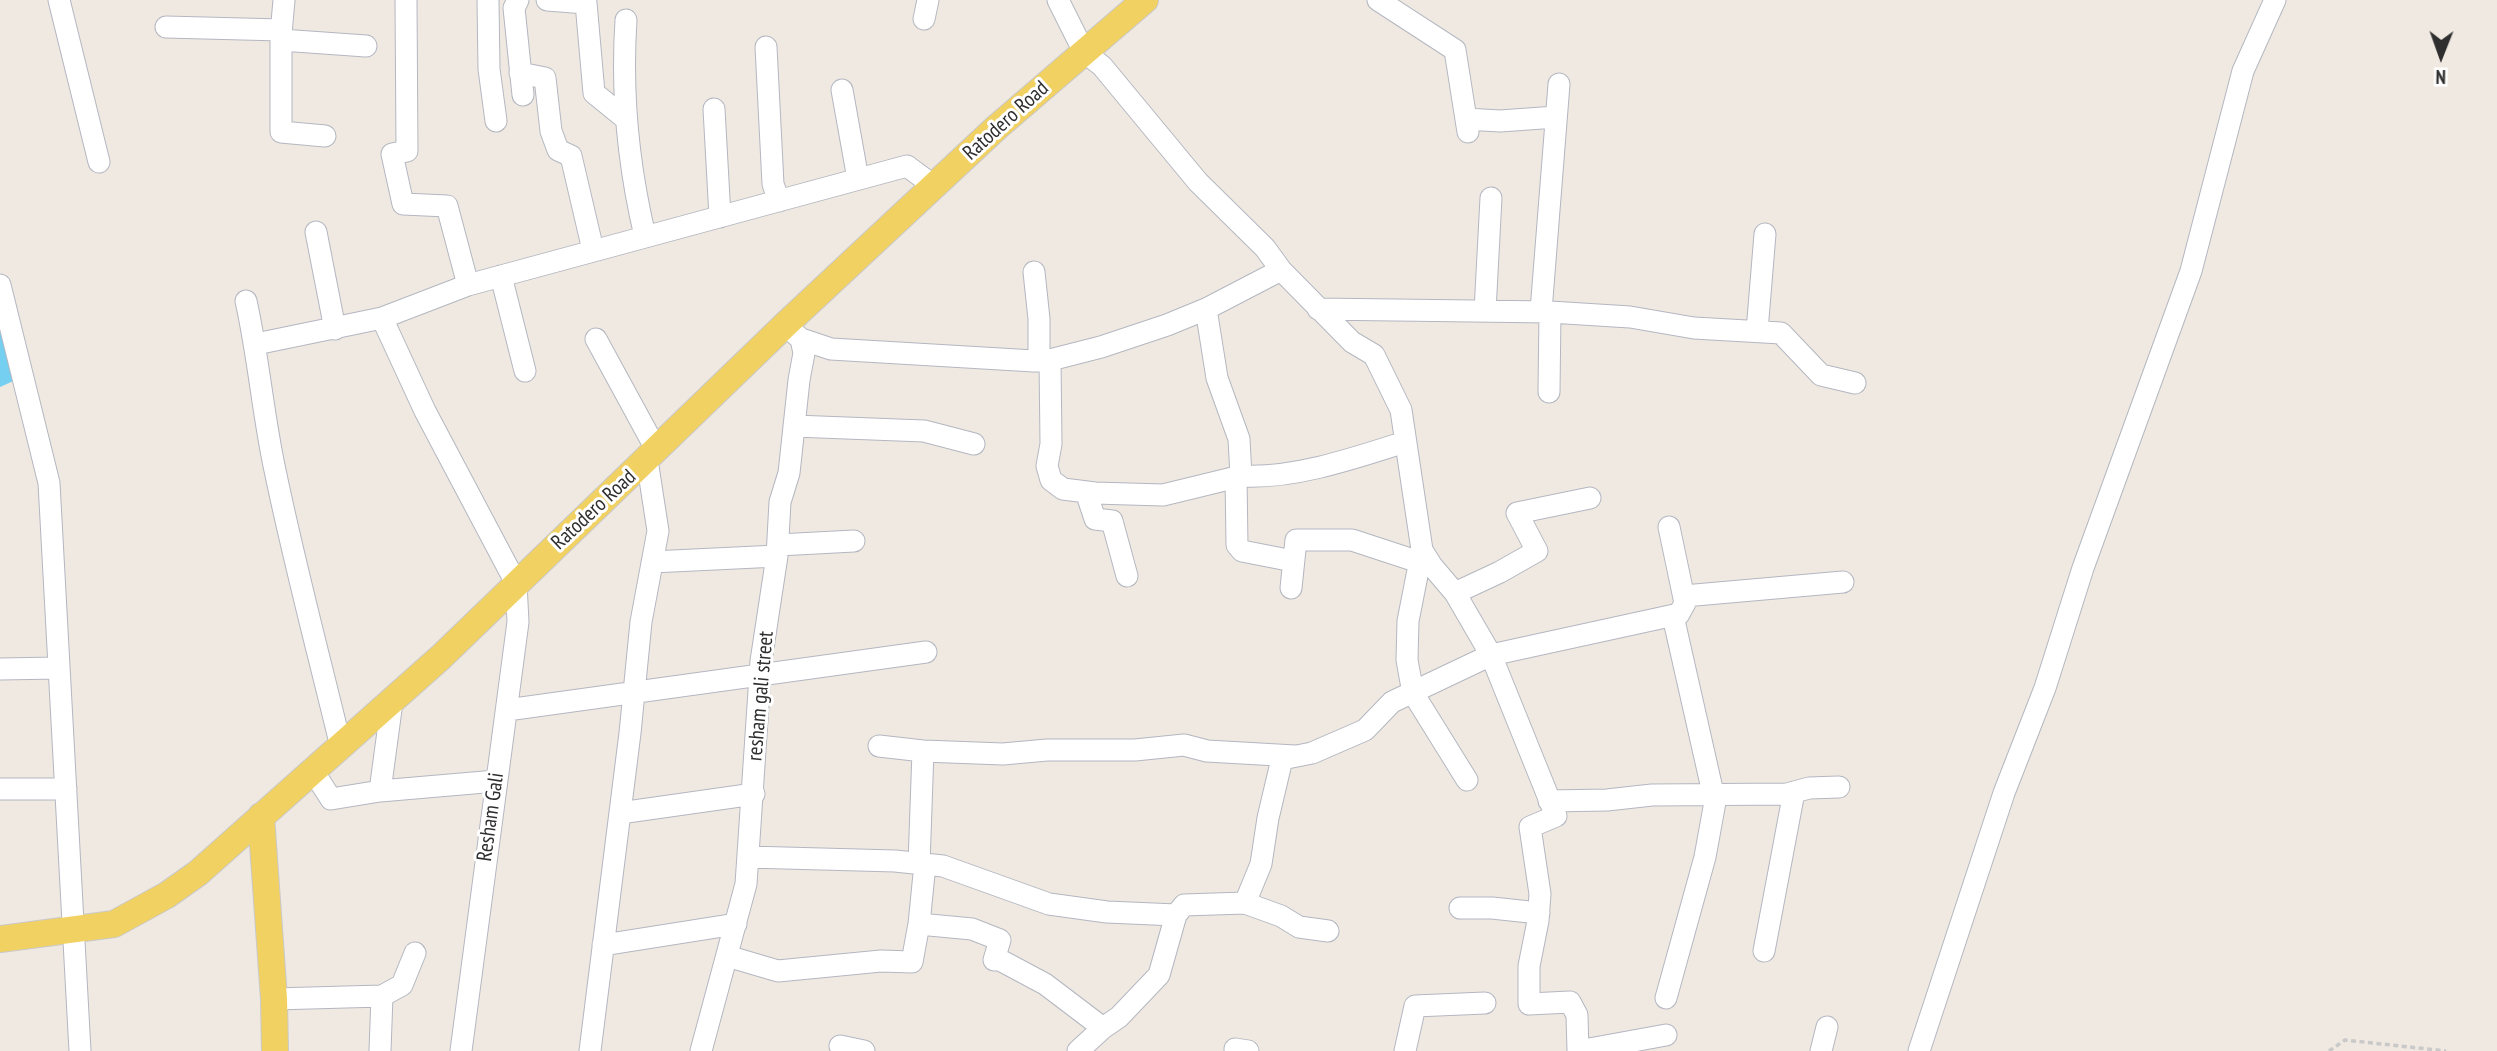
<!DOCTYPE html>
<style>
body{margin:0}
#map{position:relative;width:2497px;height:1051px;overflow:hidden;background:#efe9e1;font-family:"PT Sans Narrow",sans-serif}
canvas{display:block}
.north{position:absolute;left:2406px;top:21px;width:70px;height:70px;-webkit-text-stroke:5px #fff;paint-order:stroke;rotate:181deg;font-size:19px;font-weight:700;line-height:28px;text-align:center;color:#2e2e2e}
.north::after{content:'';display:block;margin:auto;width:24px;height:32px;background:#2e2e2e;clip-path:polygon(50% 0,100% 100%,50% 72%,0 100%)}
</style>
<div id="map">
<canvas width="2497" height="1051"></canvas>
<div class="north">N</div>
</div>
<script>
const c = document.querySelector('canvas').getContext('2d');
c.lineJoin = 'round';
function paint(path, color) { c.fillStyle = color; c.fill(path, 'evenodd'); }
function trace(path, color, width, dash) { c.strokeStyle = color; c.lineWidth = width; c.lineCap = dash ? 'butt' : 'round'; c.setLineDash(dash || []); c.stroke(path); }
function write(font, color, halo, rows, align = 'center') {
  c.font = font + ' "PT Sans Narrow",sans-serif'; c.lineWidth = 6; c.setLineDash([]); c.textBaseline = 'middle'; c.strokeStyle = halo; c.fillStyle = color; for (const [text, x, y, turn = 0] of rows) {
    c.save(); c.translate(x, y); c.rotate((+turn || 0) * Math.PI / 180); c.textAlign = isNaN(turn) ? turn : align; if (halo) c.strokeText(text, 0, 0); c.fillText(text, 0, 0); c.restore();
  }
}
paint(new Path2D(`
 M0 296 20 378 0 387Z`), '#75cff0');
const minor = new Path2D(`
 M59 0 99 162
 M284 0 281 34V132L325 136
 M406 0 407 151 392 154 403 204 447 206 468 285
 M488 0 489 69 496 121
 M518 0 514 8 523 95
 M547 0 586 3 594 93 626 119
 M1058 0 1084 52 1102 66 1198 182 1265 248 1281 270 1352 342 1374 355 1401 410 1422 550 1432 566 1455 593 1491 655 1556 816 1530 827 1540 894 1538 921 1529 966V1004L1570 1002 1577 1015 1578 1051
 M1378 0 1455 50 1468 132
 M924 19 928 0
 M626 20C621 95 628 164 645 236
 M166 27 281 30
 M281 40 366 46
 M766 47 773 184 779 201
 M520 73 545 78 551 131 558 150 571 156 593 250
 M842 90 858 179
 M714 109 720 217
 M1466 119 1500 121 1556 117
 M316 232 335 329
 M1034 272 1039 319V361
 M501 276 525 371
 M0 285 49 483 80 1051
 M246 301C259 359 263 417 276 475 295 566 319 656 341 747
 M1206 309 1217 378 1239 439 1241 476C1294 479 1355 458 1405 442
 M1318 309 1550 312 1630 317 1694 328 1781 333 1821 375 1855 383
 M1485 311 1491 198
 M1541 311 1559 84
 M382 318 425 411 516 583 518 622 461 1051
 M1757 331 1765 234
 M794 333 801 339 831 349 1034 361 1050 360 1101 347 1167 325 1206 309 1281 270
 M596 339 657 451
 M256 344 382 318 468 285 907 166 934 186
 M1050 360 1051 444 1047 466 1051 480 1063 489 1095 493 1163 495 1241 476
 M1549 392 1550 312
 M794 426 924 431 974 444
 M1236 476 1237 545 1242 551 1293 561
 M1086 492 1095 519 1112 521 1127 576
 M778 545 854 541
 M1422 550 1408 621 1407 660 1413 693 1467 780
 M652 562 777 556
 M1291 588 1296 540H1352L1419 562
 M1455 593 1500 572 1537 551 1517 513 1590 498
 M1684 596 1843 582
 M0 669 59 668
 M392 702 380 791 496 781
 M507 710 926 652
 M879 746 923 751 1003 754 1047 750H1135L1184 745 1207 751 1295 756
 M313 771 331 799 380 791
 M0 789H66
 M1549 801 1607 800 1652 795 1787 794 1809 788 1839 787
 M620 813 754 794
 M748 857 895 861 943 866 1049 904 1107 912 1176 915
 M919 864 923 751
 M1245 903 1261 864 1268 818 1282 759 1312 753 1365 730 1392 702 1491 655 1679 614 1685 603 1669 527
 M1460 908H1492L1539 913
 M919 924 925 864
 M603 945 736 924
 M1764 951 1794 792
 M727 956 778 971 881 961 912 962 919 924 972 929 1000 940 994 960H1000L1045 984 1103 1028
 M1666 998 1705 857 1715 802 1673 616
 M274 999 382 996 402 985 415 953
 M840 1046 864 1051
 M1235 1049 1248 1051
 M380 1051 382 996
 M590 1051 630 733 641 622 658 531 647 460
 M701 1051 746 884 761 661 777 556 780 502 789 473 799 380 804 353 801 339
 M1078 1051 1103 1028 1119 1017 1159 975 1176 915 1184 905 1245 903 1281 916 1299 927 1328 931
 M1405 1051 1415 1006 1485 1003
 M1578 1051 1666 1035
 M1821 1051 1827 1027
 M1919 1051 2004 793 2045 688 2083 568 2191 271 2243 71 2275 0`);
const major = new Path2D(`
 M261 816 274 999 275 1051
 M0 939 114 924 167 895 198 873 441 657 786 324 996 128 1145 0`);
trace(minor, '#b4b7c1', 23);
trace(major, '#c9c9c9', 28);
trace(new Path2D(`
 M2329 1051 2345 1040 2446 1051`), '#c9c9c9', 3.5, [5, 3.5]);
trace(minor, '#fff', 21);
trace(major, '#f2d163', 26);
write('21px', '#2e2e2e', '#fff', [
 ["Ratodero Road",1006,121,-42],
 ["Ratodero Road",594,510,-43],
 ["resham gali street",761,696,-85],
 ["Resham Gali",491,817,-82]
]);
</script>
